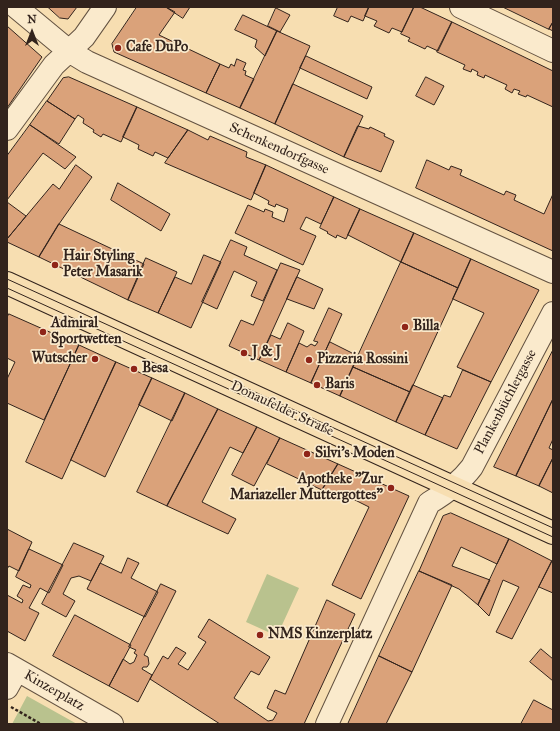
<!DOCTYPE html>
<meta charset="utf-8">
<style>
body{margin:0}
#map{position:relative;width:560px;height:731px;overflow:hidden;background:#f7deb1;font-family:"IM FELL Great Primer",serif}
canvas{display:block}
.frame{position:absolute;inset:0;border:8px solid #32231c;pointer-events:none}
.north{position:absolute;left:12px;top:12px;width:40px;height:40px;-webkit-text-stroke:3px #faeacc;paint-order:stroke;rotate:0deg;font-size:11px;font-weight:700;line-height:16px;text-align:center;color:#32231c}
.north::after{content:'';display:block;margin:auto;width:14px;height:18px;background:#32231c;clip-path:polygon(50% 0,100% 100%,50% 72%,0 100%)}
</style>
<div id="map">
<canvas width="560" height="731"></canvas>
<div class="frame"></div>
<div class="north">N</div>
</div>
<script>
const c = document.querySelector('canvas').getContext('2d');
c.lineJoin = 'round';
function paint(path, color) { c.fillStyle = color; c.fill(path, 'evenodd'); }
function trace(path, color, width, dash) { c.strokeStyle = color; c.lineWidth = width; c.lineCap = dash ? 'butt' : 'round'; c.setLineDash(dash || []); c.stroke(path); }
function write(font, color, halo, rows, align = 'center') {
  c.font = font + ' "IM FELL Great Primer",serif'; c.lineWidth = 3.5; c.setLineDash([]); c.textBaseline = 'middle'; c.strokeStyle = halo; c.fillStyle = color; for (const [text, x, y, turn = 0] of rows) {
    c.save(); c.translate(x, y); c.rotate((+turn || 0) * Math.PI / 180); c.textAlign = isNaN(turn) ? turn : align; if (halo) c.strokeText(text, 0, 0); c.fillText(text, 0, 0); c.restore();
  }
}
paint(new Path2D(`
 M267 574 299 588 277 636 246 622Z
 M27 696 77 724H12Z`), '#b9c28e');
const building = new Path2D(`
 M48 7H77L68 19 60 18Z
 M137 7H166L175 12 159 35 220 64 206 93 114 52 112 44Z
 M166 7H190L183 18Z
 M338 7H369L363 21 351 16 348 22 334 16Z
 M369 7H414L402 32 392 28 389 33 374 26 377 21 365 16Z
 M414 7H420L452 22 438 51 427 46 425 49 408 41 410 38 401 34Z
 M503 7H553V22L549 29Z
 M276 8 290 15 280 32 268 26Z
 M243 15 277 31 265 56 255 47 257 40 235 30Z
 M452 22 553 71V107L527 95 526 97 518 94 520 91 514 89 512 93 505 89 507 85 485 75 484 78 477 75 478 72 472 69 471 72 463 69 465 65 437 52Z
 M553 22V31L549 29Z
 M7 26 42 57 7 108Z
 M277 31 310 46 275 124 240 108Z
 M306 56 372 87 367 99 300 68Z
 M237 59 246 63 243 70 246 71 245 75 254 79 240 108 206 93 220 64 229 68 231 64 234 66Z
 M69 77 137 107 121 142 103 134 101 137 93 132 94 130 83 123 84 119 78 115 75 119 47 101 63 78Z
 M426 77 444 86 434 105 416 96Z
 M293 84 363 116 344 157 275 124Z
 M47 101 75 119 59 144 30 125Z
 M137 107 188 130 168 158 155 152 153 156 138 149 139 145 123 137Z
 M30 125 76 157 65 169 43 153 7 200V156Z
 M358 126 369 129 370 127 385 134 384 136 394 141 381 172 344 157Z
 M188 130 208 140 210 136 247 152 246 157 266 165 251 200 165 163Z
 M427 160 449 170 451 166 462 170 460 175 504 195 506 191 516 195 514 200 544 214 553 194V251L416 188Z
 M76 165 92 177 59 224 39 257 7 242V239L53 184 59 189Z
 M266 165 334 197 321 224 306 217 300 229 316 236 303 265 235 233 248 205 264 212 265 209 273 212 272 217 284 222 288 209 276 204 275 207 268 204 269 201 254 193Z
 M118 183 170 214 161 231 111 200Z
 M334 197 360 209 346 239 337 235 336 238 327 233 328 232 320 228Z
 M7 202 26 216 7 239Z
 M360 209 414 233 401 262 348 235Z
 M59 224 144 264 128 300 39 257Z
 M414 233 471 259 458 288 401 262Z
 M231 240 247 247 244 255 277 270 263 301 251 296 257 282 234 271 217 309 202 302Z
 M204 255 221 262 191 328 158 313 175 277 191 284Z
 M146 258 177 272 158 313 128 300Z
 M471 259 539 290 491 382 457 367 484 313 453 299Z
 M401 262 458 288 410 392 353 367Z
 M281 263 300 270 259 360 229 346 241 320 253 325Z
 M297 277 323 289 314 309 287 299Z
 M329 308 342 314 311 383 286 372 299 343 307 347 311 344 315 346 318 342 314 341Z
 M9 314 79 345 44 420 7 403V379L15 362 7 358V318Z
 M288 323 304 331 286 372 259 360 271 335 280 339Z
 M330 342 358 356 340 396 311 383Z
 M79 345 116 362 62 479 26 462Z
 M553 350V399L516 476 494 467Z
 M116 362 152 378 105 477 71 460Z
 M353 367 410 392 396 422 340 396Z
 M463 370 491 382 457 449 425 435 444 395 450 397Z
 M152 378 185 393 172 421 139 405Z
 M413 385 443 398 425 435 396 422Z
 M185 393 218 409 167 506 137 492Z
 M553 399V439L549 448 553 450V458L539 486 516 476Z
 M218 409 257 427 243 453 230 447 202 502 236 519 228 534 167 506Z
 M257 427 280 438 254 486 232 475Z
 M280 438 338 464 322 490 267 464Z
 M553 458V493L539 486Z
 M338 464 409 496 361 599 332 585 369 507 351 498 345 502 322 490Z
 M451 513 509 539 497 564 461 547 452 566 490 580 478 605 459 589 419 571 443 516Z
 M7 529 32 542 19 571 9 566 7 569Z
 M509 539 552 561 512 639 496 632 519 587 503 580 489 616 478 605Z
 M74 543 104 556 91 581 79 576 71 578 63 594 75 601 66 617 42 604Z
 M29 549 63 565 49 593 40 588 29 608 39 613 25 641 7 631V595L22 603 23 600 17 596 23 585 30 588 31 585 16 577Z
 M128 558 139 563 131 578 158 592 145 617 87 589 100 563 121 573Z
 M552 561H553V593L539 587Z
 M419 571 452 585 412 672 379 656Z
 M161 584 176 591 144 655 148 657 149 664 147 667H143L142 669 152 675 138 702 109 686 123 659 130 664 134 662 137 655 134 653 136 650 129 647Z
 M327 600 355 614 304 724H220L150 679 163 656 168 659 176 647 186 653 178 664 188 670 206 642 198 637 209 619 270 657 259 675 251 671 234 698 268 721 273 720 277 713 267 708 275 690 285 694Z
 M75 615 131 645 109 686 53 656Z
 M541 649 553 659V681L530 662Z
 M379 656 412 672 386 724H348Z
 M534 700 553 710V724H521Z`);
paint(building, '#daa27a');
trace(building, '#32231c', 1);
const minor = new Path2D(`
 M16 7 69 51 87 62 553 272
 M461 7 553 51
 M7 129 54 65 84 37 105 7
 M7 664 112 724
 M7 688 17 670
 M327 724 429 503C446 493 460 483 472 467L553 313`);
const major = new Path2D(`
 M7 283 553 533`);
trace(minor, '#635241', 24);
trace(major, '#32231c', 24);
trace(new Path2D(`
 M11 707 41 724`), '#32231c', 2.5, [3, 2]);
trace(minor, '#faeacc', 22);
trace(major, '#f7deb1', 22);
trace(new Path2D(`
 M7 279 553 528
 M7 288 553 537`), '#32231c', 1);
for (const [x, y, r, color] of [
 [118,48,4,"#8f2418"],
 [55,265,4,"#8f2418"],
 [405,327,4,"#8f2418"],
 [43,332,4,"#8f2418"],
 [244,353,4,"#8f2418"],
 [95,359,4,"#8f2418"],
 [309,360,4,"#8f2418"],
 [134,369,4,"#8f2418"],
 [317,385,4,"#8f2418"],
 [307,454,4,"#8f2418"],
 [391,488,4,"#8f2418"],
 [260,635,4,"#8f2418"]
]) { const dot = new Path2D(); dot.arc(x, y, r, 0, 2 * Math.PI); c.fillStyle = color; c.fill(dot); trace(dot, '#faeacc', 1.5); }
write('bold 14px', '#32231c', '#faeacc', [
 ["Cafe DuPo",126,48],
 ["Hair Styling",63,257],
 ["Peter Masarik",63,273],
 ["Admiral",51,324],
 ["Sportwetten",51,340],
 ["Billa",413,327],
 ["J & J",252,353],
 ["Wutscher",87,359,"right"],
 ["Pizzeria Rossini",317,360],
 ["Besa",142,369],
 ["Baris",325,385],
 ["Silvi's Moden",315,454],
 ["Apotheke \"Zur",383,480,"right"],
 ["Mariazeller Muttergottes\"",383,496,"right"],
 ["NMS Kinzerplatz",268,635]
], 'left');
write('14px', '#32231c', '#faeacc', [
 ["Schenkendorfgasse",279,149,24],
 ["Plankenbüchlergasse",506,402,-62],
 ["Donaufelder Straße",282,409,25],
 ["Kinzerplatz",54,691,30]
]);
</script>
